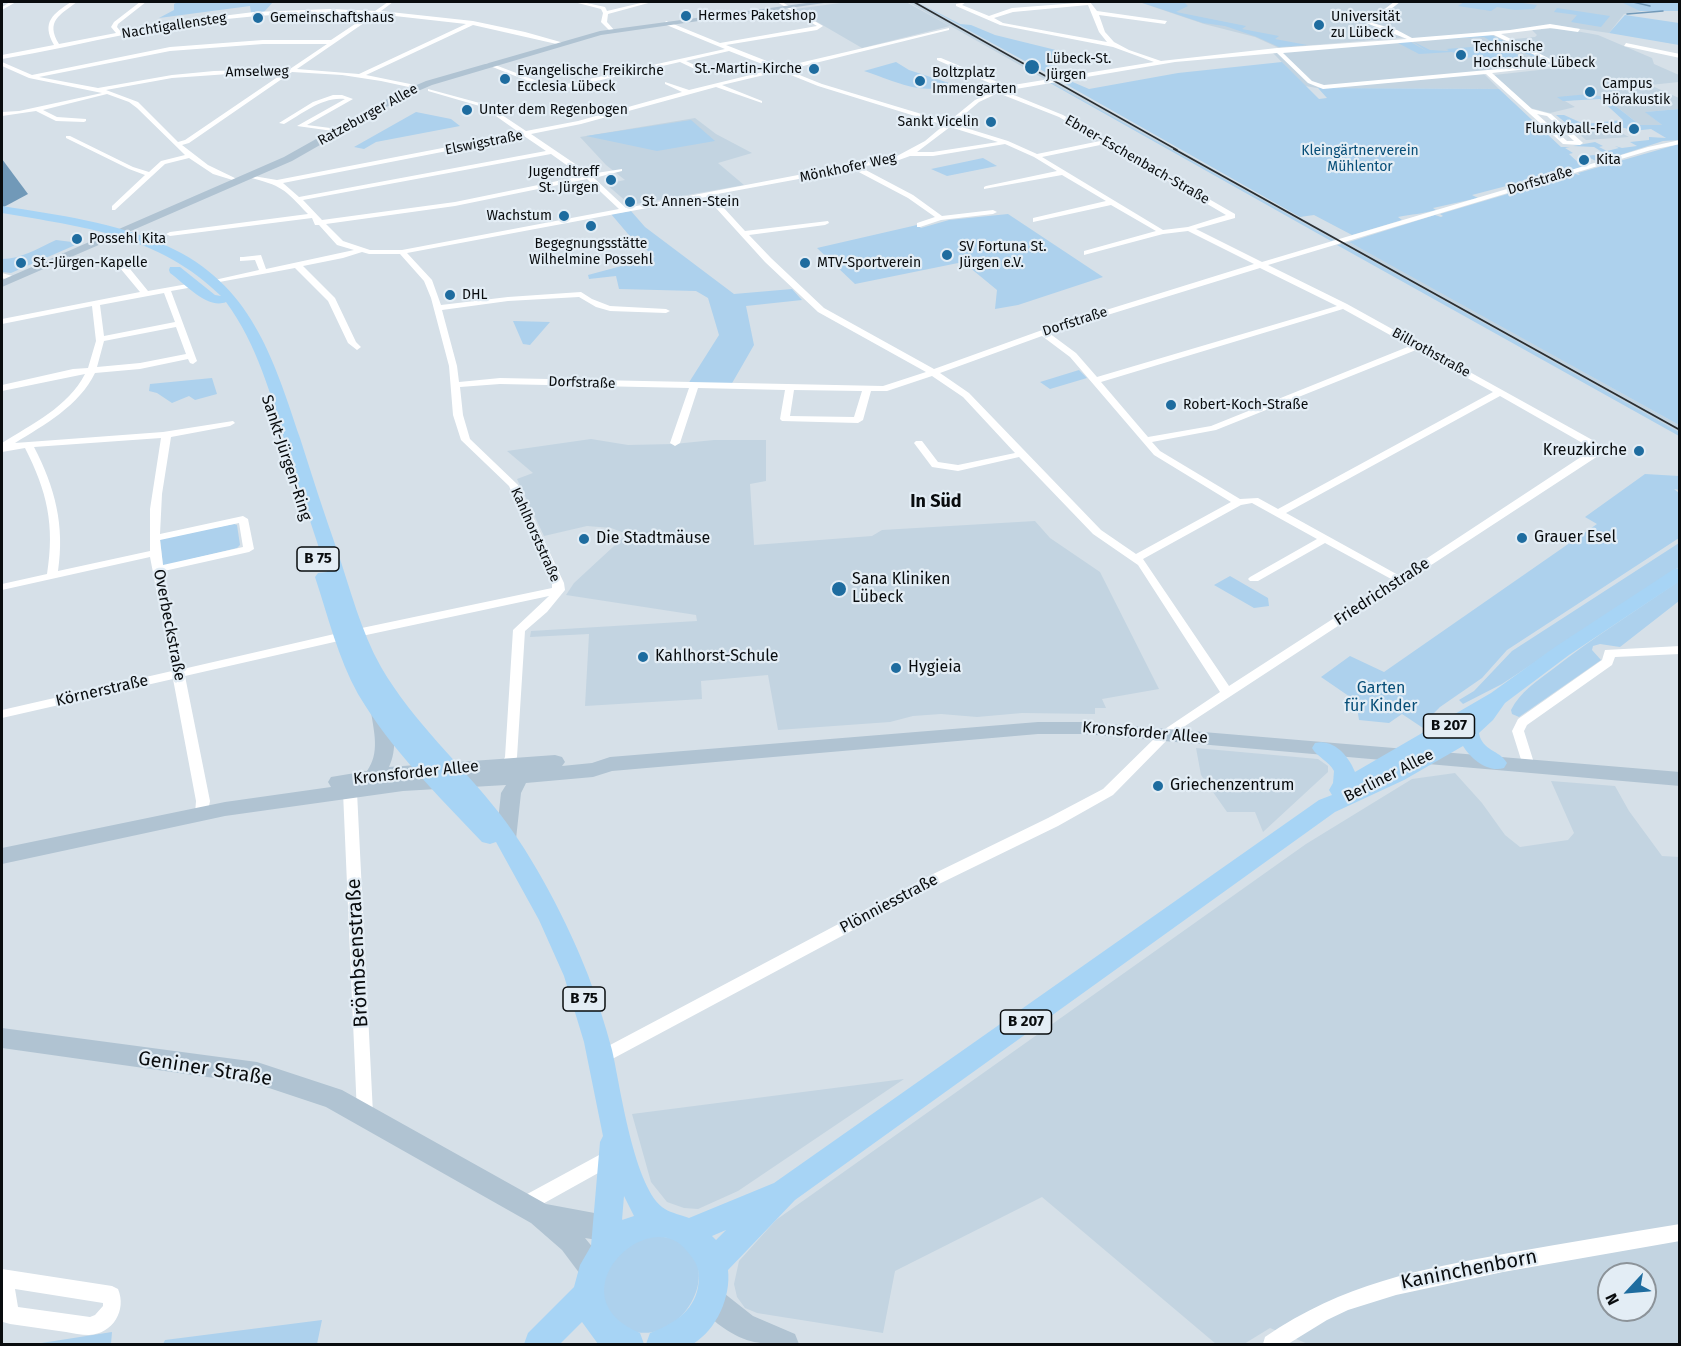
<!DOCTYPE html>
<meta charset="utf-8">
<style>
body{margin:0}
#map{position:relative;width:1681px;height:1346px;overflow:hidden;background:#d6e0e8;font-family:"Fira Sans",sans-serif}
canvas{display:block}
.frame{position:absolute;inset:0;border:3px solid #090c0e;pointer-events:none}
.north{position:absolute;left:1597px;top:1262px;width:60px;height:60px;box-sizing:border-box;background:#e3edf5;border:2px solid #8c9399;border-radius:50%;rotate:244deg;font-size:16px;font-weight:700;line-height:24px;text-align:center;color:#090c0e}
.north::after{content:'';display:block;margin:auto;width:21px;height:27px;background:#1e6c9f;clip-path:polygon(50% 0,100% 100%,50% 72%,0 100%)}
</style>
<div id="map">
<canvas width="1681" height="1346"></canvas>
<div class="frame"></div>
<div class="north">N</div>
</div>
<script>
const c = document.querySelector('canvas').getContext('2d');
c.lineJoin = 'round';
function paint(path, color) { c.fillStyle = color; c.fill(path, 'evenodd'); }
function trace(path, color, width, dash) { c.strokeStyle = color; c.lineWidth = width; c.lineCap = dash ? 'butt' : 'round'; c.setLineDash(dash || []); c.stroke(path); }
function write(font, color, halo, rows, align = 'center') {
  c.font = font + ' "Fira Sans",sans-serif'; c.lineWidth = 4.5; c.setLineDash([]); c.textBaseline = 'middle'; c.strokeStyle = halo; c.fillStyle = color; for (const [text, x, y, turn = 0] of rows) {
    c.save(); c.translate(x, y); c.rotate((+turn || 0) * Math.PI / 180); c.textAlign = isNaN(turn) ? turn : align; if (halo) c.strokeText(text, 0, 0); c.fillText(text, 0, 0); c.restore();
  }
}
paint(new Path2D(`
 M848 2H906L950 26 862 48 795 9Z
 M908 2H917L1273 203 1346 243 1349 242 1409 274 1679 425V432L1133 129Z
 M1139 2H1627L1647 10 1624 14 1609 33 1554 25 1493 35 1504 40 1535 37 1537 35 1532 30 1559 28 1598 35 1652 58 1654 64 1679 75V82L1650 85 1679 98V109L1646 112 1662 125H1640L1604 97 1565 101 1575 107 1550 113 1530 108 1494 75 1566 67 1562 64 1482 72 1499 89 1317 88 1305 86 1273 53 1412 41 1408 37 1279 48 1255 37 1204 24Z
 M695 118 716 134 752 153 718 163 744 185 636 204 628 203 606 184 625 180 606 165 580 137Z
 M1586 126 1612 128 1629 137 1586 140 1571 127Z
 M591 439 628 445 674 444 714 440H766V481L750 484 754 545 872 536 882 530 1035 521 1050 538 1100 572 1159 689 1102 699 1106 708H1095V714L1022 713 977 717 941 714 913 716 890 722 778 730 768 675 701 681 702 699 585 706 589 634 530 637 531 631 697 621 696 615 566 595 574 583 627 534 611 528 587 526 544 536 517 479 533 473 507 451Z
 M1196 748 1318 759 1328 766V772L1263 832 1255 812H1227L1201 775Z
 M1455 773 1482 803 1505 835 1520 847 1568 840 1574 833 1551 781 1615 786 1629 811 1662 856 1679 857V1344H1308L1270 1328 1244 1344H1216L1042 1197 895 1271 883 1333 757 1313 745 1308 737 1297 734 1284 739 1261 776 1220 1306 844 1412 779ZM1609 1274H1645V1310H1609Z
 M904 1079 738 1191 698 1209 684 1208 667 1202 651 1182 632 1114Z`), '#c3d4e1');
paint(new Path2D(`
 M178 2H273L264 12 251 13 250 6 159 18 174 10V4Z
 M917 2 960 24 971 25 995 35 1064 52 1082 61 1048 66 1065 76 1054 77Z
 M1140 2H1184L1188 6 1176 12 1246 26 1242 29 1279 36 1275 39 1307 45 1279 47 1257 37 1225 26 1203 23Z
 M1464 2H1515L1537 5 1534 9 1515 10 1497 7 1491 11 1458 6Z
 M1621 2H1679V11H1640Z
 M1557 8 1610 16 1601 27 1571 22 1577 15 1554 12Z
 M1625 15 1679 23V45L1609 33Z
 M1491 35 1549 62 1513 49 1509 50 1524 58 1495 60 1510 68 1496 70 1479 61 1490 60 1483 56 1465 58 1452 52 1419 54 1396 42 1409 41 1428 52 1412 41 1430 50 1447 51 1449 50 1446 49 1497 45 1484 37 1421 40Z
 M896 62 909 70 958 86C916 94 903 84 864 71Z
 M1282 62 1319 99 1327 98 1318 88 1499 89 1561 147H1570L1565 148 1573 153 1569 154 1583 167 1536 180 1533 179 1472 195 1478 198 1433 208 1436 210C1422 214 1412 214 1398 217L1402 220 1352 235 1314 215 1300 217 1062 82 1068 80 1089 89 1178 73Z
 M1050 83H1052L1334 240 1331 241Z
 M1589 94 1604 97 1640 125H1662L1645 112 1679 109V140L1663 141 1617 156 1612 155 1614 157 1600 159 1603 161 1598 162 1586 156 1594 155 1600 158 1607 155 1594 147 1573 146 1595 142 1603 146 1599 147 1607 151 1619 148 1615 146 1622 148 1637 146 1630 142 1649 140V137L1666 138 1651 129 1633 131 1625 128 1571 127 1556 115H1564L1584 124 1623 120 1600 99 1563 101 1557 97Z
 M416 112 451 119 460 126 376 142 364 149 354 147Z
 M691 120 715 141 657 151 586 136Z
 M1679 144V425L1349 242 1435 215 1441 217 1443 216 1440 214 1575 174 1580 175 1578 173Z
 M983 158 997 166 947 176 931 169Z
 M631 211 645 227 734 294 792 289 802 300 746 306 754 345 731 385 688 384 719 335 708 298 696 291 619 289 616 276 589 279 588 275 655 257 628 234 611 214Z
 M1008 214 1103 277 1018 305 995 309 997 290 963 262 855 284 817 248 917 225 921 228 949 220Z
 M56 240 80 243 11 273 2 272V259C21 259 39 248 56 240Z
 M1342 244 1679 432V436L1337 245Z
 M513 321 550 322 530 345 523 344Z
 M1079 370 1087 378 1050 389 1040 382Z
 M212 378 217 394 195 400 189 396 172 403 157 393 149 391 150 384Z
 M1645 474 1679 476V490L1674 489 1679 493V538L1507 650 1482 678 1440 707 1430 717 1423 728 1402 714 1389 723 1359 720 1356 701 1321 677 1350 656 1384 672 1597 524 1585 517Z
 M234 524 237 525 240 545 237 548 163 566 160 538Z
 M1679 543V567L1502 684 1463 704 1459 700 1474 691 1512 651Z
 M1230 576 1268 598 1269 606 1254 608 1214 585Z
 M1679 581V601L1620 647 1600 644 1593 646 1592 650 1601 660 1519 717 1512 714 1511 710C1520 692 1537 681 1553 669 1594 637 1637 610 1679 581Z
 M645 1235C654 1237 668 1236 676 1240 728 1266 682 1346 632 1331 623 1328 613 1317 606 1311 597 1260 606 1265 645 1235Z
 M322 1320 317 1344H163L165 1340Z
 M112 1332 111 1344H35Z`), '#add1ed');
paint(new Path2D(`
 M2 159 28 194 2 208Z`), '#7199b8');
trace(new Path2D(`
 M1633 2 1650 6
 M1627 14 1663 11`), '#7199b8', 1.5);
paint(new Path2D(`
 M10 2H16L2 10V7Z
 M71 2H77C60 15 45 21 59 44L116 33 111 27 114 22 140 2H146L118 24 117 27 121 32 190 20 254 12 330 9 375 11 388 2H393L381 11 473 21 525 32 564 43 561 45 473 25 366 75 420 86 418 89 381 81 342 75 292 72 189 143 182 145 208 165 239 180V182L213 174 189 158 165 164 115 210H112V206L145 175 129 169 66 138V136H70L133 167 149 172 161 161 185 155 137 108 129 102 107 94 43 110 57 117 86 119V121L84 122 56 121 36 111 2 116V112L19 111 102 93 29 78 2 66V62L32 75 170 47 263 40H331L370 14C288 10 209 19 128 34 86 42 44 52 2 59V55L54 45C41 22 53 14 71 2ZM377 14 466 24 359 74 297 69ZM263 44H327L290 69 214 71 172 75 98 88 39 77 170 51ZM257 72H285L185 140 178 142 138 102 106 90 172 78Z
 M574 2H582L605 7 607 11 645 2H652L608 14 607 22 615 31 612 33 601 22 603 13 601 9Z
 M777 2H782L823 26 817 30 726 45 782 67 949 28V30L787 70 822 84 948 122 975 100 1001 88 937 60V58H941L1007 86 1154 62 1113 47 1000 25 956 6V4L966 2 962 5 989 16 1012 8 1090 2 1097 11 1167 21 1165 24 1099 15 1105 32 1114 42 1129 50 1161 61 1277 48 1407 39 1366 23 1394 2H1400L1373 23 1397 30 1412 38 1510 30 1550 24 1580 29 1578 32 1550 28 1501 34 1562 65 1492 73 1532 109 1551 114 1582 142 1583 143 1580 145 1563 144 1486 74 1323 89 1308 83 1277 53 1175 62 1004 91 1063 115 1235 214V218L1196 229 1262 262 1648 147 1680 140V144L1651 150 1268 265 1347 304 1596 442 1603 449 1598 456 1185 726 1170 737 1113 795 1058 826 939 884 601 1065 595 1063 593 1058 595 1053 929 876 1048 818 1103 789 1162 731 1220 692 1138 565 1093 534 1019 457 958 471 932 467 914 443 916 441H922L938 462 958 465 1015 453 963 397 932 376 887 391H871L863 420 858 423 782 421 780 419 785 390 698 388 680 443 675 446 670 443 689 388 500 384 460 387 463 415 470 439 518 485 564 583 565 590 547 612 525 631 517 757 512 768H502L501 765 505 757 513 630 549 596 357 637 351 633 357 629 552 588V583L509 486 461 440 453 415 449 366 431 298 424 281 400 254H369L362 252 343 258 303 266 335 298 356 342 361 347 357 350 348 343 328 301 295 268 214 283 210 281 259 270 255 260 240 261V257H243L261 255 266 269 354 250 337 245 319 225H315L312 218 170 236 166 234 170 232 308 214C283 188 283 186 247 177V175L277 180 520 133 483 107 428 91V89L487 105 526 131 578 121 682 92 665 84V82L689 90 775 69 729 51 686 61 701 68 699 71 680 62 553 91 485 64 490 63 553 87 725 49 664 24 666 21 720 43 817 26ZM1088 5 1099 32 1107 42 1003 23 994 18 1013 12ZM1494 35 1553 64 1324 85 1312 81 1283 53ZM781 71 818 86 944 125 925 141 897 156 626 208 594 178 622 171V169L590 174 531 134 581 124 716 87 762 103V101L722 85ZM998 93 1059 117 1100 141 1037 154 1008 141 953 124 979 102ZM1537 114 1547 116 1574 141H1567ZM950 127 998 142 933 152H917ZM524 136 546 151 299 197 283 183ZM1005 144 1034 157 1057 171 986 186 984 187V189L1062 175 1106 201 1033 218V222L1111 205 1156 231 1084 251V255L1163 234 1188 231 1254 264 1045 329 934 369 824 308 771 258 749 235 825 225 829 223 828 221 745 231 712 195 853 169 908 198 935 217 917 223V227H920L941 220 993 214 997 212 993 210 942 216 913 195 860 167 899 160 910 156H933ZM1105 144 1226 215 1188 227 1163 230 1042 157ZM551 154 582 176 455 202 322 220 303 200ZM587 179 619 209 402 250H370L343 241 326 224 455 206ZM706 197 765 262 818 312 926 372 883 386 500 378 459 382 457 366 442 310 508 301 579 297 596 307 610 311 666 313 670 311 666 309 610 306 592 299 581 292 508 297 441 305 432 280 407 253ZM1260 268 1337 306 1097 377 1076 353 1049 333ZM1343 309 1410 346 1211 426 1148 437 1101 382ZM1042 336 1070 357 1154 455 1231 502 1136 554 1101 530 969 393 940 373ZM1416 350 1493 392 1278 509 1258 498 1240 499 1160 451 1152 442 1216 430ZM794 390 862 391 854 417 790 416ZM1500 396 1593 449 1400 576 1286 513ZM1252 503 1317 539 1250 577 1248 579 1250 581H1258L1325 543 1393 580 1229 686 1143 559 1241 505Z
 M1626 43 1680 54V58L1624 46Z
 M333 95H342L353 99 307 125 338 129 340 130V132L297 126 345 99C323 96 302 114 284 124L279 123 313 102Z
 M120 264H126L148 291 199 282V286L171 291 197 361 193 364 190 363 188 359 140 369 95 373C79 406 44 425 15 443L163 432 233 421 235 423 230 426 171 437 162 494 160 534 243 516 248 519 254 549 249 552 164 571 183 669 343 632 349 636 343 640 185 676 210 801 207 817H197L195 814 196 801 173 679 2 718V710L172 671 150 557 2 590V584L47 574C55 525 47 491 25 448L2 452V443C32 424 68 407 85 374L2 391V385L73 369 88 368 96 341 92 306 2 324V319L140 292 120 268ZM164 293 175 322 104 336 100 305ZM176 327 186 354 140 363 97 367 104 341ZM161 438 150 509V551L58 571C65 526 55 487 34 447ZM239 523 243 547 163 565 160 540Z
 M2 273 16 277 17 279 13 281 2 278Z
 M1680 646V654L1615 657 1612 665 1527 725 1524 731 1535 766 1534 769H1524L1512 731 1518 719 1602 660 1605 650Z
 M350 787 355 789 357 792 373 1114 371 1119 365 1121 359 1119 357 1114 343 792 345 789Z
 M612 1148 618 1150 620 1156 618 1162 530 1211 524 1213 518 1211 515 1205 518 1199Z
 M1680 1224V1241L1503 1272 1396 1295 1348 1310 1327 1320 1288 1344H1263L1265 1337C1344 1283 1417 1270 1509 1253 1566 1243 1623 1233 1680 1224Z
 M2 1269 112 1286 118 1289C127 1310 113 1334 89 1335 81 1335 73 1333 66 1332 47 1329 29 1327 10 1324L3 1322 2 1317ZM15 1289 103 1303V1306L95 1315 90 1317 18 1307Z`), '#fff');
paint(new Path2D(`
 M814 2H831L601 35 432 85 404 97 292 161 2 287V280L284 157 398 93 426 81 600 31Z
 M380 706 387 708C396 723 397 751 389 767L555 755 562 757 565 762 562 766 592 763 610 757 1038 722H1084L1680 772V786L1084 734H1038L612 771 593 777 526 783 521 793 516 839 513 844 506 847 499 844 496 839 501 793 506 785 403 791 225 816 2 864V848L225 802 331 787 328 782 331 777 367 771C380 753 374 732 371 712L373 708Z
 M2 1028 257 1062 342 1090 546 1204 616 1217 625 1221 629 1230 625 1239 616 1243 585 1238 603 1260 607 1269 603 1278 593 1282 583 1278 562 1250 531 1223 326 1107 257 1084 2 1048Z
 M710 1286 720 1290 753 1316 795 1334 799 1344C762 1344 748 1346 718 1324 709 1316 701 1311 696 1300L700 1290Z`), '#b0c3d2');
paint(new Path2D(`
 M2 206C58 215 116 222 167 246 251 284 273 357 300 438 312 476 324 513 337 550 350 588 361 632 381 667 413 722 461 764 500 814 533 856 569 925 588 975 597 999 605 1024 612 1050 620 1084 634 1191 665 1209 671 1213 682 1215 689 1218L774 1183 1319 800 1332 795 1329 790 1333 783 1334 771C1329 761 1317 757 1312 748L1315 743C1333 738 1349 756 1355 772L1491 693 1555 647 1674 569 1680 568V581L1569 655 1505 703 1493 720 1479 733C1482 751 1500 750 1507 763L1504 768C1488 773 1471 759 1463 746L1404 780 1335 812 795 1200 728 1270C731 1297 717 1329 693 1344H646L650 1333C671 1325 694 1312 698 1287 701 1271 697 1262 686 1250 647 1203 553 1297 640 1333L644 1344H598L582 1322 560 1344H524L528 1333 574 1287 580 1265 591 1246 600 1142 603 1136 584 1042 564 976 539 920 496 842 490 844 482 842C438 795 391 750 358 694 338 658 328 616 315 577L318 573 327 572C313 530 299 488 286 445 271 395 257 344 226 302 208 310 184 283 170 273L169 270 170 267H180L215 295 221 296C159 235 83 227 2 213ZM624 1196 634 1216 622 1220ZM726 1230 716 1240 712 1236Z`), '#a7d4f5');
trace(new Path2D(`
 M914 2 1177 150`), '#2b2f32', 1.5);
trace(new Path2D(`
 M1174 149 1680 430`), '#2b2f32', 2);
for (const [x, y, r, color] of [
 [686,16,6,"#1e6c9f"],
 [258,18,6,"#1e6c9f"],
 [1319,25,6,"#1e6c9f"],
 [1461,55,6,"#1e6c9f"],
 [1032,67,8,"#1e6c9f"],
 [814,69,6,"#1e6c9f"],
 [505,79,6,"#1e6c9f"],
 [920,81,6,"#1e6c9f"],
 [1590,92,6,"#1e6c9f"],
 [467,110,6,"#1e6c9f"],
 [991,122,6,"#1e6c9f"],
 [1634,129,6,"#1e6c9f"],
 [1584,160,6,"#1e6c9f"],
 [611,180,6,"#1e6c9f"],
 [630,202,6,"#1e6c9f"],
 [564,216,6,"#1e6c9f"],
 [591,226,6,"#1e6c9f"],
 [77,239,6,"#1e6c9f"],
 [947,255,6,"#1e6c9f"],
 [21,263,6,"#1e6c9f"],
 [805,263,6,"#1e6c9f"],
 [450,295,6,"#1e6c9f"],
 [1171,405,6,"#1e6c9f"],
 [1639,451,6,"#1e6c9f"],
 [1522,538,6,"#1e6c9f"],
 [584,539,6,"#1e6c9f"],
 [839,589,8,"#1e6c9f"],
 [643,657,6,"#1e6c9f"],
 [896,668,6,"#1e6c9f"],
 [1158,786,6,"#1e6c9f"]
]) { const dot = new Path2D(); dot.arc(x, y, r, 0, 2 * Math.PI); c.fillStyle = color; c.fill(dot); trace(dot, '#e3edf5', 2); }
write('14px', '#090c0e', '#e3edf5', [
 ["Hermes Paketshop",698,16],
 ["Universität",1331,17],
 ["zu Lübeck",1331,33],
 ["Gemeinschaftshaus",270,18],
 ["Technische",1473,47],
 ["Hochschule Lübeck",1473,63],
 ["Lübeck-St.",1046,59],
 ["Jürgen",1046,75],
 ["St.-Martin-Kirche",802,69,"right"],
 ["Evangelische Freikirche",517,71],
 ["Ecclesia Lübeck",517,87],
 ["Boltzplatz",932,73],
 ["Immengarten",932,89],
 ["Campus",1602,84],
 ["Hörakustik",1602,100],
 ["Unter dem Regenbogen",479,110],
 ["Sankt Vicelin",979,122,"right"],
 ["Flunkyball-Feld",1622,129,"right"],
 ["Kita",1596,160],
 ["Jugendtreff",599,172,"right"],
 ["St. Jürgen",599,188,"right"],
 ["St. Annen-Stein",642,202],
 ["Wachstum",552,216,"right"],
 ["Possehl Kita",89,239],
 ["Begegnungsstätte",591,244,"center"],
 ["Wilhelmine Possehl",591,260,"center"],
 ["SV Fortuna St.",959,247],
 ["Jürgen e.V.",959,263],
 ["St.-Jürgen-Kapelle",33,263],
 ["MTV-Sportverein",817,263],
 ["DHL",462,295],
 ["Robert-Koch-Straße",1183,405]
], 'left');
write('14px', '#090c0e', '#e3edf5', [
 ["Nachtigallensteg",174,26,-9],
 ["Amselweg",257,72,-1],
 ["Ratzeburger Allee",368,115,-29],
 ["Elswigstraße",484,143,-11],
 ["Ebner-Eschenbach-Straße",1137,160,30],
 ["Mönkhofer Weg",848,168,-12],
 ["Dorfstraße",1540,181,-17],
 ["Dorfstraße",1075,322,-18],
 ["Billrothstraße",1431,353,29],
 ["Dorfstraße",582,383,2],
 ["Kahlhorststraße",535,535,66]
]);
write('14px', '#074e78', '#e3edf5', [
 ["Kleingärtnerverein",1360,151],
 ["Mühlentor",1360,167]
]);
for (const [x, y, w] of [
 [318,559,42],
 [1449,726,51],
 [584,999,42],
 [1026,1022,51]
]) { const box = new Path2D(); box.roundRect(x - w / 2, y - 12, w, 24, 4.5); c.fillStyle = '#e3edf5'; c.fill(box); trace(box, '#090c0e', 1.5); }
write('bold 15px', '#090c0e', null, [
 ["B 75",318,559],
 ["B 207",1449,726],
 ["B 75",584,999],
 ["B 207",1026,1022]
]);
write('16px', '#090c0e', '#e3edf5', [
 ["Kreuzkirche",1627,451,"right"],
 ["Grauer Esel",1534,538],
 ["Die Stadtmäuse",596,539],
 ["Sana Kliniken",852,580],
 ["Lübeck",852,598],
 ["Kahlhorst-Schule",655,657],
 ["Hygieia",908,668],
 ["Griechenzentrum",1170,786]
], 'left');
write('16px', '#090c0e', '#e3edf5', [
 ["Sankt-Jürgen-Ring",286,458,72],
 ["Friedrichstraße",1382,592,-33],
 ["Overbeckstraße",169,625,79],
 ["Körnerstraße",102,691,-13],
 ["Kronsforder Allee",1145,733,5],
 ["Kronsforder Allee",416,773,-6],
 ["Berliner Allee",1389,776,-27],
 ["Plönniesstraße",889,904,-28]
]);
write('16px', '#074e78', '#e3edf5', [
 ["Garten",1381,689],
 ["für Kinder",1381,707]
]);
write('bold 18px', '#090c0e', '#e3edf5', [
 ["In Süd",936,502]
]);
write('20px', '#090c0e', '#e3edf5', [
 ["Brömbsenstraße",358,953,-93],
 ["Geniner Straße",205,1069,9],
 ["Kaninchenborn",1469,1270,-11]
]);
</script>
